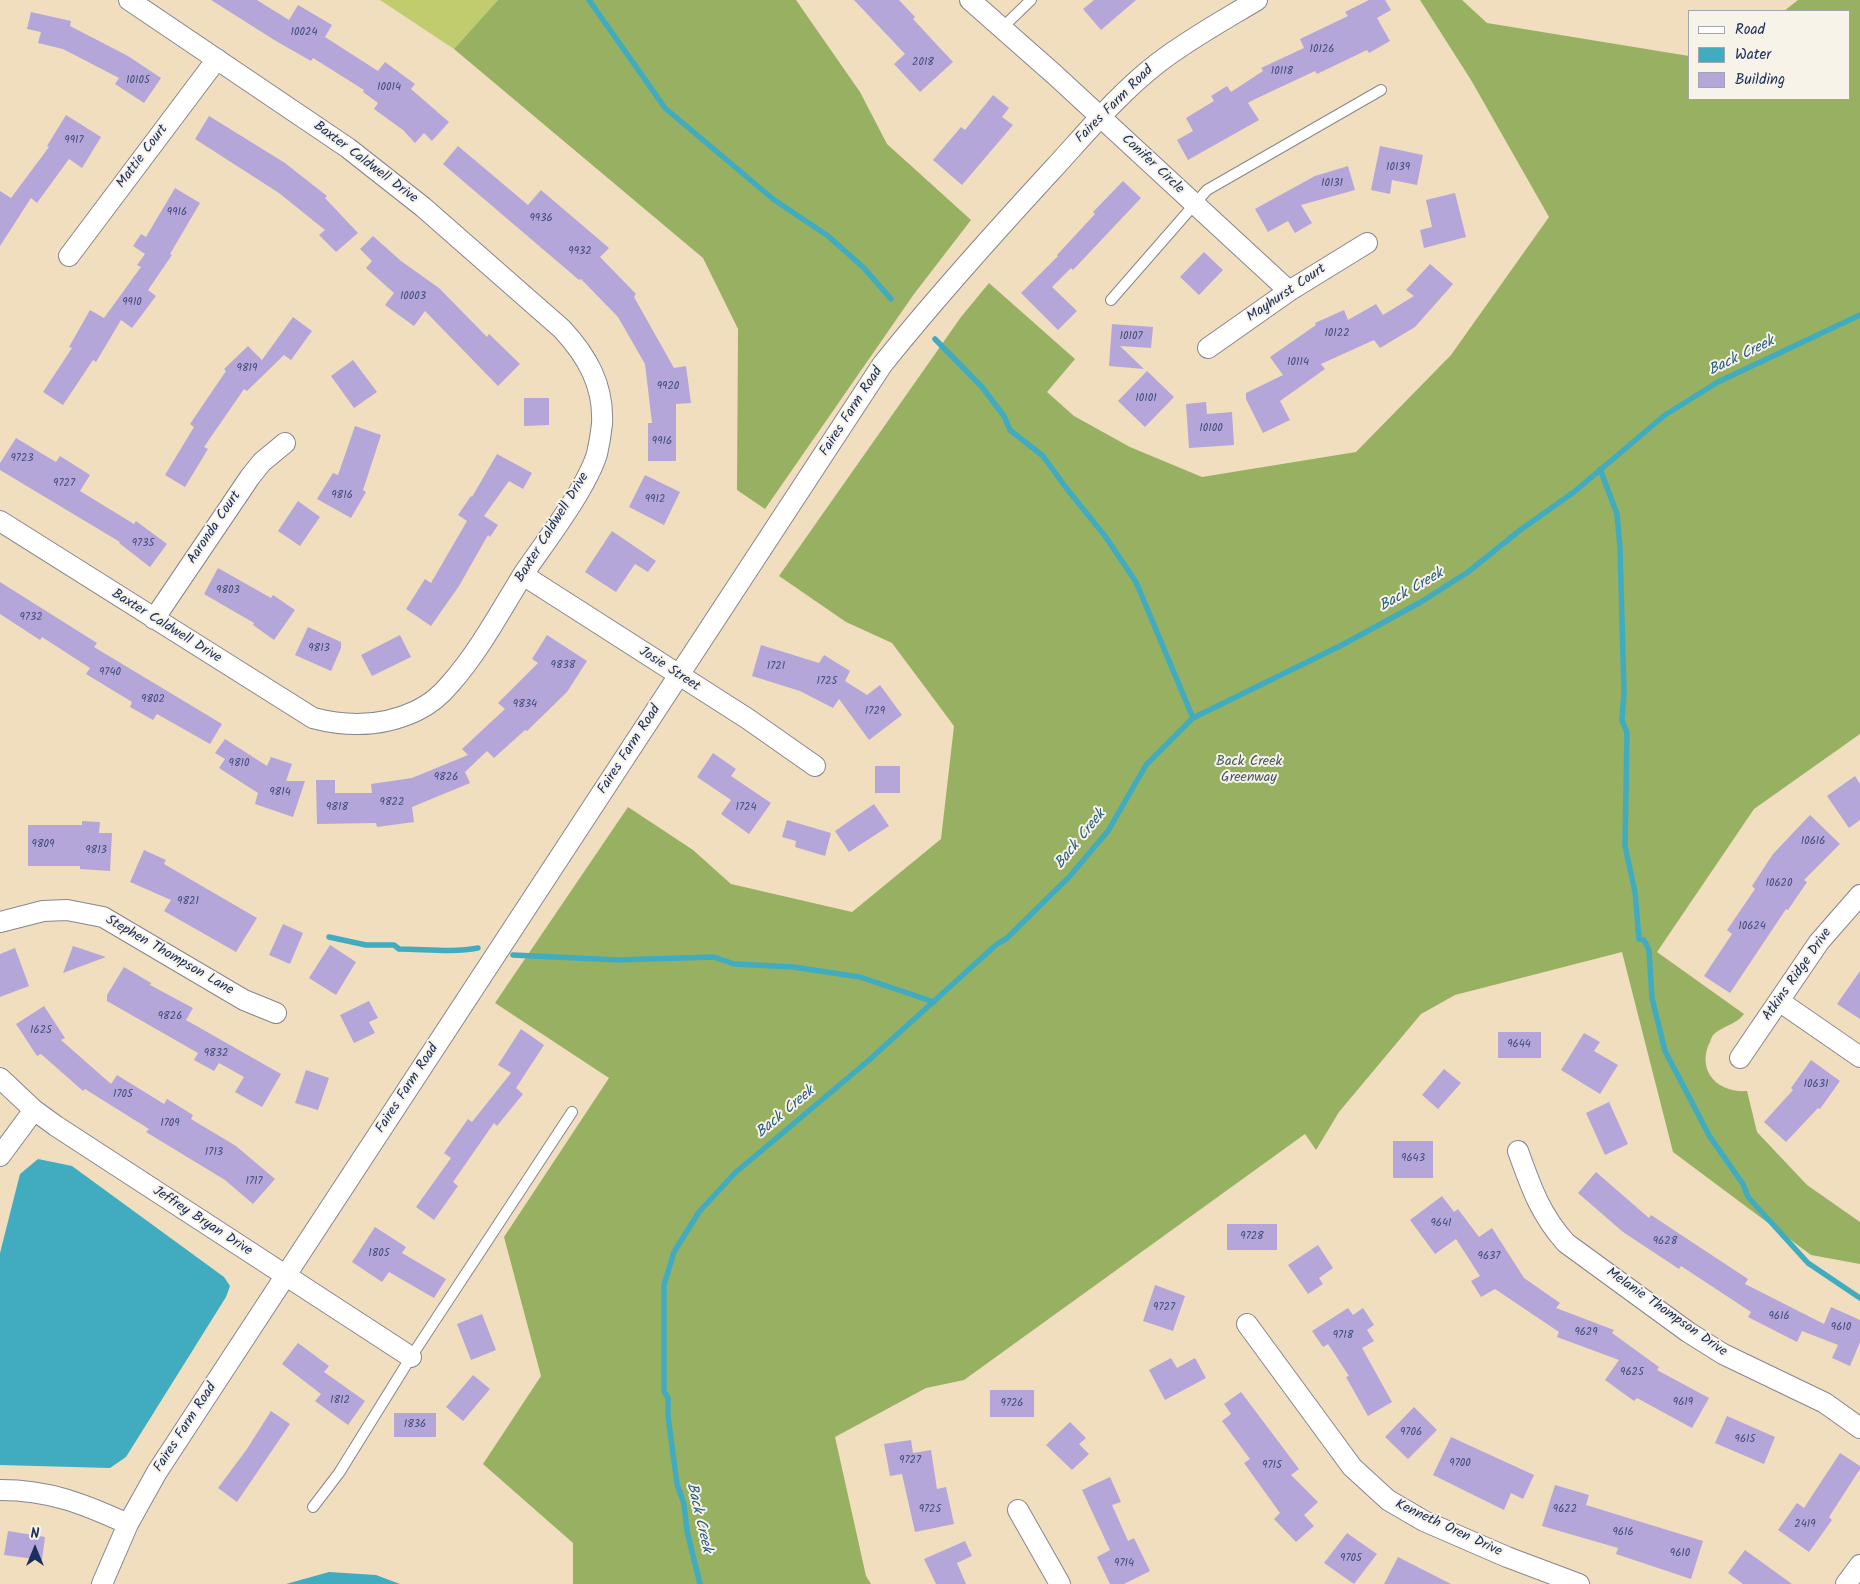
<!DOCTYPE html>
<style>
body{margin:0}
#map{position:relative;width:1860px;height:1584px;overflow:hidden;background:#f1debf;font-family:Kalam,sans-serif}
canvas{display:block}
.legend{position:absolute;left:1688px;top:10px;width:162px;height:90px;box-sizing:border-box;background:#f7f3e8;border:1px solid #9fa5b1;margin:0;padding:6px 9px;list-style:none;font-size:15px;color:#1b2f5e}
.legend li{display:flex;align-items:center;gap:10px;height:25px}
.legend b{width:25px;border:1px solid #9fa5b1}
.north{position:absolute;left:10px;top:1524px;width:50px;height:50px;-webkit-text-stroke:4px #f7f3e8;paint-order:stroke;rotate:0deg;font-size:14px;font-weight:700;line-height:20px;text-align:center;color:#1b2f5e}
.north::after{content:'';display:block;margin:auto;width:18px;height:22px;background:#1b2f5e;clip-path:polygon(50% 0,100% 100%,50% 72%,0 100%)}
</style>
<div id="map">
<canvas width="1860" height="1584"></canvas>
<ul class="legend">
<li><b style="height:6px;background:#fff"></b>Road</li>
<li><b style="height:14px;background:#41acc0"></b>Water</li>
<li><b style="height:14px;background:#b4a6d8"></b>Building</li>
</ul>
<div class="north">N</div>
</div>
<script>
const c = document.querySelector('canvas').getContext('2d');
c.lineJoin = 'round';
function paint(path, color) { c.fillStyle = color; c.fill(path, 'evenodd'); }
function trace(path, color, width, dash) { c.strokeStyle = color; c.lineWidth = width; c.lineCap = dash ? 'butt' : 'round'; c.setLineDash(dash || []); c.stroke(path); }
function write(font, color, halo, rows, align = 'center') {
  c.font = font + ' Kalam,sans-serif'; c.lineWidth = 4; c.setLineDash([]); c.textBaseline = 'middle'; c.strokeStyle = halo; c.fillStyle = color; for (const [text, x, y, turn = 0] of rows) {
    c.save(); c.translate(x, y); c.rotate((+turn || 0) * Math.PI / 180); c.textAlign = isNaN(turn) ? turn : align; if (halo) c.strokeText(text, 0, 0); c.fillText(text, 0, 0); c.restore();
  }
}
paint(new Path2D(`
 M380 0H498L454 49Z`), '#c0cc6e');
paint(new Path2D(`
 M498 0H796L860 92 887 144 971 220 914 294 765 509 737 490 738 329 703 258 454 49Z
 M1420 0H1462L1487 23 1689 56V99H1849V11H1784L1798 0H1860V734L1754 809 1657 952 1744 1014C1736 1025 1722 1026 1713 1035 1711 1038 1710 1043 1708 1046 1698 1074 1720 1093 1747 1091L1757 1132 1807 1185 1860 1222V1264L1811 1255 1673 1152 1622 952 1455 995 1421 1014 1339 1112 1316 1150 1305 1134 964 1380 926 1388 835 1437 866 1576 871 1584H573V1543L483 1464 541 1376 504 1237 609 1078 495 1003 628 807 693 850 731 884 852 912 941 839 954 726 892 643 846 622 779 576 961 317 989 283 1075 359 1047 392 1074 416 1130 447 1202 477 1356 452 1451 355 1549 217 1471 80Z`), '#98b061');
paint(new Path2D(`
 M38 1159 72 1166 224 1277 230 1286 226 1297 126 1457 110 1468 0 1465V1253L20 1174Z
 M329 1572 376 1575 400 1584H286Z`), '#41acc0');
trace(new Path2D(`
 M589 0 665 108 773 199 828 236 863 267 891 299
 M935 339 982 387 1004 416 1010 430 1043 456 1067 489 1105 536 1136 582 1193 718
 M1600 469 1617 514 1620 547 1624 693 1622 720 1627 733 1625 846 1635 892 1639 939 1644 940 1649 950 1652 998 1665 1051 1710 1137 1743 1184 1748 1197 1808 1263 1860 1298
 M329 937 366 945H394L399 949C425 949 452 953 478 948
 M513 955 618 960 714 957 734 964 793 967 860 977 934 1002
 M700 1584 687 1531 684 1504 677 1484 668 1416V1398L664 1391V1285L674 1252 699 1212 735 1173 868 1061 997 944 1006 939 1069 877 1108 831 1146 765 1193 718 1342 645 1421 602 1468 572 1519 531 1574 492 1665 415 1718 382 1860 315`), '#41acc0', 5.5);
paint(new Path2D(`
 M211 0H257L289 20 298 5 332 25 325 37 378 71 385 62 415 84 411 89 449 122 432 141 424 133 415 143 403 130 374 109 378 103 363 92 364 90 313 58 311 61 276 41Z
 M854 0H899L915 17 913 19 953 62 920 92 894 64 905 54Z
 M1094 0H1136L1101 30 1083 9Z
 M1369 0H1385L1391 10 1377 18 1390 41 1369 53 1367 50 1317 74 1315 71 1251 101 1248 103 1259 120 1188 160 1177 140 1193 131 1186 118 1214 101 1211 96 1227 86 1231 92 1263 71 1261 68 1304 48 1300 39 1348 16 1345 12Z
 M31 12 71 21 70 26 128 56 161 78 144 103 115 84 119 78 63 49 38 43 41 32 27 29Z
 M993 95 1009 108 1002 117 1013 125 962 185 933 160 961 127 965 130Z
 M66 115 101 137 82 168 69 159 37 203 31 198 0 246V191L11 198 49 147 47 146Z
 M209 116 285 163 327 196 325 198 358 233 336 252 319 235 325 230 279 193 195 139Z
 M458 146 528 205 541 190 609 248 600 257 636 294 634 297 674 368 686 366 691 403 676 404V461H648V423H652L645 364 618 317 581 279 579 280 443 164Z
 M1380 146 1423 155 1417 185 1392 180 1390 194 1371 190Z
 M1348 166 1355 190 1301 205 1312 223 1295 233 1288 221 1268 232 1255 209 1315 176Z
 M1123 181 1141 198 1073 270 1071 268 1052 287 1077 311 1058 330 1021 293 1058 256 1057 255 1095 214 1093 212Z
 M175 188 200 203 170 254 172 255 148 290 156 296 132 328 121 320 96 362 93 360 63 405 43 392 72 348 69 347 90 310 104 318 141 267 137 265 145 254 133 246 141 234 146 237Z
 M1455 193 1466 237 1424 248 1420 230 1432 227 1426 200Z
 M373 236 401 261 439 288 487 337 489 334 520 364 498 386 425 311 414 326 385 305 394 293 366 268 372 261 360 249Z
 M1204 252 1223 270 1199 295 1180 277Z
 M1430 264 1453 284 1415 327 1380 348 1374 340 1321 364 1325 369 1280 401 1290 420 1263 433 1246 399V393L1283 375 1270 357 1316 325 1315 323 1344 310 1348 320 1376 304 1383 315 1414 296 1406 290Z
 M293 317 312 331 291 360 284 355 247 391 244 389 204 447 208 449 185 487 165 475 194 427 190 424 226 371 224 369 248 346 262 360Z
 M1112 324 1153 327 1151 348 1120 346 1144 369 1109 366Z
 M353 360 377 392 354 408 331 376Z
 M1147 371 1174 397 1145 427 1118 401Z
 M524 398H549V425L524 426Z
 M1206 402 1207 414 1232 412 1234 445 1189 448 1186 404Z
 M355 426 381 435 363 490 366 492 351 518 317 499 333 473 338 475Z
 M16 438 56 462 60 456 90 475 80 491 134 524 136 521 167 544 150 567 119 543 120 542 0 470V463Z
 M497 454 532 473 523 489 509 481 484 516 498 525 490 537 488 535 459 586 431 626 406 609 425 579 431 583 467 521 458 515 471 496 472 497Z
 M645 475 680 492 664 525 629 507Z
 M298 501 320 517 300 546 278 531Z
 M612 531 656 561 648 572 635 564 616 592 585 572Z
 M218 568 271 598 273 595 295 610 274 640 253 625 254 623 204 594Z
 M0 582 97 643 94 647 222 724 210 744 157 714 153 720 130 707 132 702 86 674 90 668 42 637 40 640 0 614Z
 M308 627 341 642V648L331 671 295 655Z
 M400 635 411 657 372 676 361 655Z
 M547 635 587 661 567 692 527 731 525 730 494 758 487 751 465 772 470 783 412 807 414 822 377 827 376 823 317 824 316 780H335V793H372L371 784 412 778 468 755 462 749 505 709 498 703 538 663 532 659Z
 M761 645 819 663 824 655 850 671 845 681 867 695 880 685 902 715 869 740 839 699 833 708 800 691 752 676Z
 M225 739 267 766 271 757 292 764 286 781H305L293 817 255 804 258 793 219 768 225 759 215 753Z
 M713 753 736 769 731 776 771 803 749 834 721 814 731 800 697 777Z
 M875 766H900V793H875Z
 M1855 776 1860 784V820L1849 828 1827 796Z
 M874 804 889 826 849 852 835 831Z
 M1810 815 1840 844 1804 880 1807 882 1788 910 1786 909 1730 993 1704 976 1732 934 1727 930 1755 889 1752 886 1773 854Z
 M787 820 831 833 825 856 795 847 796 841 782 837Z
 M82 821 100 822 99 833H112L110 871 80 869V866H28V825H82Z
 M144 850 166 860 164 864 257 918 236 952 164 911 171 900 130 882Z
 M283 924 303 933 290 964 269 955Z
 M330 945 356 962 336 995 309 978Z
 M73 946 106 957 63 973Z
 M15 948 29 986 0 997V954Z
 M124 967 151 983 150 985 193 1008 186 1020 281 1074 262 1107 235 1092 244 1077 219 1063 214 1071 194 1060 198 1053 107 1001V995Z
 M1860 971V1019L1837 1004Z
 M369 1001 378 1018 369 1022 375 1033 354 1043 340 1015Z
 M44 1006 65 1038 61 1040 111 1084 117 1075 164 1104 167 1099 193 1115 191 1119 236 1146 275 1179 253 1204 225 1180 146 1132 149 1129 85 1089 83 1091 41 1054 37 1056 16 1024Z
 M521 1029 544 1045 516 1088 523 1094 497 1126 494 1123 453 1182 458 1186 434 1220 416 1207 451 1158 444 1153 468 1119 472 1122 511 1073 498 1065Z
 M1498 1032H1541V1058H1498Z
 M1584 1033 1600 1042 1594 1051 1618 1065 1600 1094 1561 1070Z
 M1811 1060 1840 1081 1820 1109 1818 1108 1786 1142 1764 1122 1793 1090 1791 1088Z
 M1444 1069 1461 1083 1438 1109 1422 1095Z
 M306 1070 329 1078 318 1110 295 1103Z
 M1609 1102 1628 1144 1605 1155 1586 1113Z
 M1393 1141H1433V1178H1393Z
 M1596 1172 1649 1218 1651 1215 1748 1279 1745 1284 1824 1324 1831 1307 1860 1320V1342L1850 1366 1832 1358 1838 1345 1802 1331 1797 1342 1748 1317 1751 1312 1681 1266 1679 1269 1623 1232 1578 1193Z
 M1442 1196 1454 1212 1458 1209 1479 1237 1492 1228 1524 1278 1560 1303 1556 1308 1614 1330 1612 1333 1659 1367 1657 1370 1709 1398 1692 1428 1637 1398 1634 1401 1605 1380 1619 1360 1557 1337 1559 1332 1495 1289 1481 1297 1471 1281 1480 1276 1456 1239 1435 1254 1410 1220Z
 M1227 1224H1277V1250H1227Z
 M375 1227 406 1247 402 1253 446 1279 434 1298 389 1272 382 1282 352 1262Z
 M1318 1245 1333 1268 1319 1278 1323 1284 1308 1294 1288 1265Z
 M1155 1285 1185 1296 1173 1331 1143 1321Z
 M1348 1308 1353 1315 1363 1308 1374 1325 1367 1330 1374 1341 1362 1348 1392 1402 1368 1416 1346 1377 1349 1376 1328 1344 1323 1347 1312 1331Z
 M482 1314 496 1350 471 1360 457 1324Z
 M298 1343 329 1366 324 1372 365 1401 348 1425 315 1401 321 1394 282 1364Z
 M1171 1358 1177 1368 1195 1358 1206 1378 1165 1400 1149 1370Z
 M473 1375 490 1389 463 1421 446 1407Z
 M990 1390H1034V1417H990Z
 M1241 1392 1299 1469 1291 1475 1318 1502 1304 1515 1314 1526 1296 1542 1274 1519 1280 1513 1244 1463 1250 1459 1222 1421 1231 1414 1224 1404Z
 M1414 1407 1437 1430 1408 1459 1385 1437Z
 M271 1411 290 1424 237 1502 218 1488 247 1449Z
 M394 1413H436V1437H394Z
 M1727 1416 1775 1437 1764 1464 1715 1443Z
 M1070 1422 1086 1438 1079 1444 1089 1454 1072 1470 1046 1445Z
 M1451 1437 1534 1475 1523 1499 1511 1493 1504 1510 1433 1475Z
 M911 1440 913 1453 931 1450 937 1489 946 1487 954 1524 915 1532 902 1474 890 1476 884 1444Z
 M1840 1453 1860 1466V1469L1829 1517 1832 1520 1809 1552 1778 1530 1797 1503 1804 1508Z
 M1110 1477 1121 1502 1112 1505 1128 1541 1134 1538 1150 1571 1124 1584H1110L1097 1557 1110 1550 1082 1490Z
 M1555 1485 1589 1495 1586 1505 1703 1541 1691 1579 1616 1554 1618 1548 1542 1526Z
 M8 1531 45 1537 42 1560 4 1555Z
 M1347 1533 1377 1554 1354 1584 1324 1563Z
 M965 1541 972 1556 957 1563 966 1584H936L924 1559Z
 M1745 1550 1792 1584H1743L1728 1573Z
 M1398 1557 1451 1584H1384Z`), '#b4a6d8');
const lane = new Path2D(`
 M1001 29 1031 0
 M1111 300 1207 190 1381 90
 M313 1507 339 1473 411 1357 572 1112`);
const street = new Path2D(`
 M970 0 1055 75 1289 291
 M69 256 217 59
 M1208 348 1289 291 1367 243
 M0 521 313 718C347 727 382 727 416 711 429 705 442 694 451 683 480 650 501 610 524 573 546 541 586 489 597 454 599 445 601 433 602 424 604 385 587 356 562 329L423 207 348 148 129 0
 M523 575 748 719 815 766
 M154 619 250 477 262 462 285 443
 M0 922 43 911 67 910 103 917 244 1000 276 1013
 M1779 1001 1860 1057
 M1740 1058 1819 942 1860 895
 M0 1078 34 1110 56 1126 411 1357
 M1518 1151C1531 1187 1540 1214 1566 1243L1688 1332 1723 1354 1825 1403 1860 1428
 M0 1156 34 1110
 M1247 1324 1352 1467 1388 1500 1424 1521 1507 1557 1579 1584
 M0 1490C50 1490 84 1504 128 1524
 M1018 1510 1060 1584
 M102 1584 128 1524 157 1472 882 365C937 296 995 232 1054 168 1087 132 1119 93 1158 63 1189 39 1224 20 1257 0
 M1846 1584 1860 1565`);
trace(lane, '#86868e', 12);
trace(street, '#86868e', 22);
trace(lane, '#fff', 10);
trace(street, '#fff', 20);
write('11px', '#414d7c', null, [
 ["10024",304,33],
 ["10126",1322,50],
 ["2018",923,63],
 ["10118",1282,72],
 ["10105",138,81],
 ["10014",389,88],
 ["9917",74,141],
 ["10139",1398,168],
 ["10131",1332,184],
 ["9916",177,213],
 ["9936",541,219],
 ["9932",580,252],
 ["10003",413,297],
 ["9910",132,303],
 ["10122",1337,334],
 ["10107",1131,337],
 ["10114",1298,363],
 ["9819",247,369],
 ["9920",668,387],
 ["10101",1146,399],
 ["10100",1211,429],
 ["9916",662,442],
 ["9723",22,459],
 ["9727",64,484],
 ["9816",342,496],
 ["9912",655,500],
 ["9735",143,544],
 ["9803",228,591],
 ["9732",31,618],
 ["9813",319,649],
 ["9838",563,666],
 ["1721",776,667],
 ["9740",110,673],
 ["1725",827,682],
 ["9802",153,700],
 ["9834",525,705],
 ["1729",875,712],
 ["9810",239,764],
 ["9826",446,778],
 ["9814",280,793],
 ["9822",392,803],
 ["9818",337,808],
 ["1724",746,808],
 ["10616",1813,842],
 ["9809",43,845],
 ["9813",96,851],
 ["10620",1779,884],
 ["9821",188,902],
 ["10624",1752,927],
 ["9826",170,1017],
 ["1625",41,1031],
 ["9644",1519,1045],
 ["9832",216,1054],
 ["10631",1816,1085],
 ["1705",123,1095],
 ["1709",170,1124],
 ["1713",214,1153],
 ["9643",1413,1159],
 ["1717",254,1182],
 ["9641",1441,1224],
 ["9728",1252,1237],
 ["9628",1665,1242],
 ["1805",379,1254],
 ["9637",1489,1257],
 ["9727",1164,1308],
 ["9616",1779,1317],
 ["9610",1841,1328],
 ["9629",1586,1333],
 ["9718",1343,1336],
 ["9625",1632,1373],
 ["1812",340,1401],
 ["9619",1683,1403],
 ["9726",1012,1404],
 ["1836",415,1425],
 ["9706",1411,1433],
 ["9615",1745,1440],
 ["9727",910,1461],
 ["9700",1460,1464],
 ["9715",1272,1466],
 ["9725",930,1510],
 ["9622",1565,1510],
 ["2419",1805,1525],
 ["9616",1623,1533],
 ["9610",1680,1554],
 ["9705",1351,1559],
 ["9714",1124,1564]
]);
write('14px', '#1b2f5e', '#f7f3e8', [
 ["Faires Farm Road",1115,105,-45],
 ["Mattie Court",143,157,-53],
 ["Baxter Caldwell Drive",365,163,37],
 ["Conifer Circle",1152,165,43],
 ["Mayhurst Court",1287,294,-34],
 ["Faires Farm Road",852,412,-57],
 ["Aaronda Court",215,528,-56],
 ["Baxter Caldwell Drive",553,528,-58],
 ["Baxter Caldwell Drive",166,627,32],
 ["Josie Street",669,670,33],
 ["Faires Farm Road",630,750,-57],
 ["Stephen Thompson Lane",169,956,30],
 ["Atkins Ridge Drive",1798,975,-55],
 ["Faires Farm Road",408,1089,-57],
 ["Jeffrey Bryan Drive",202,1222,33],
 ["Melanie Thompson Drive",1666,1313,35],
 ["Faires Farm Road",186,1428,-57],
 ["Kenneth Oren Drive",1448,1529,25]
]);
write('14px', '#445662', '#f7f3e8', [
 ["Back Creek",1249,763],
 ["Greenway",1249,779]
]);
write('italic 15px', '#285b80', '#f7f3e8', [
 ["Back Creek",1742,357,-26],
 ["Back Creek",1412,591,-30],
 ["Back Creek",1081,840,-51],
 ["Back Creek",786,1113,-40],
 ["Back Creek",698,1518,77]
]);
</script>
